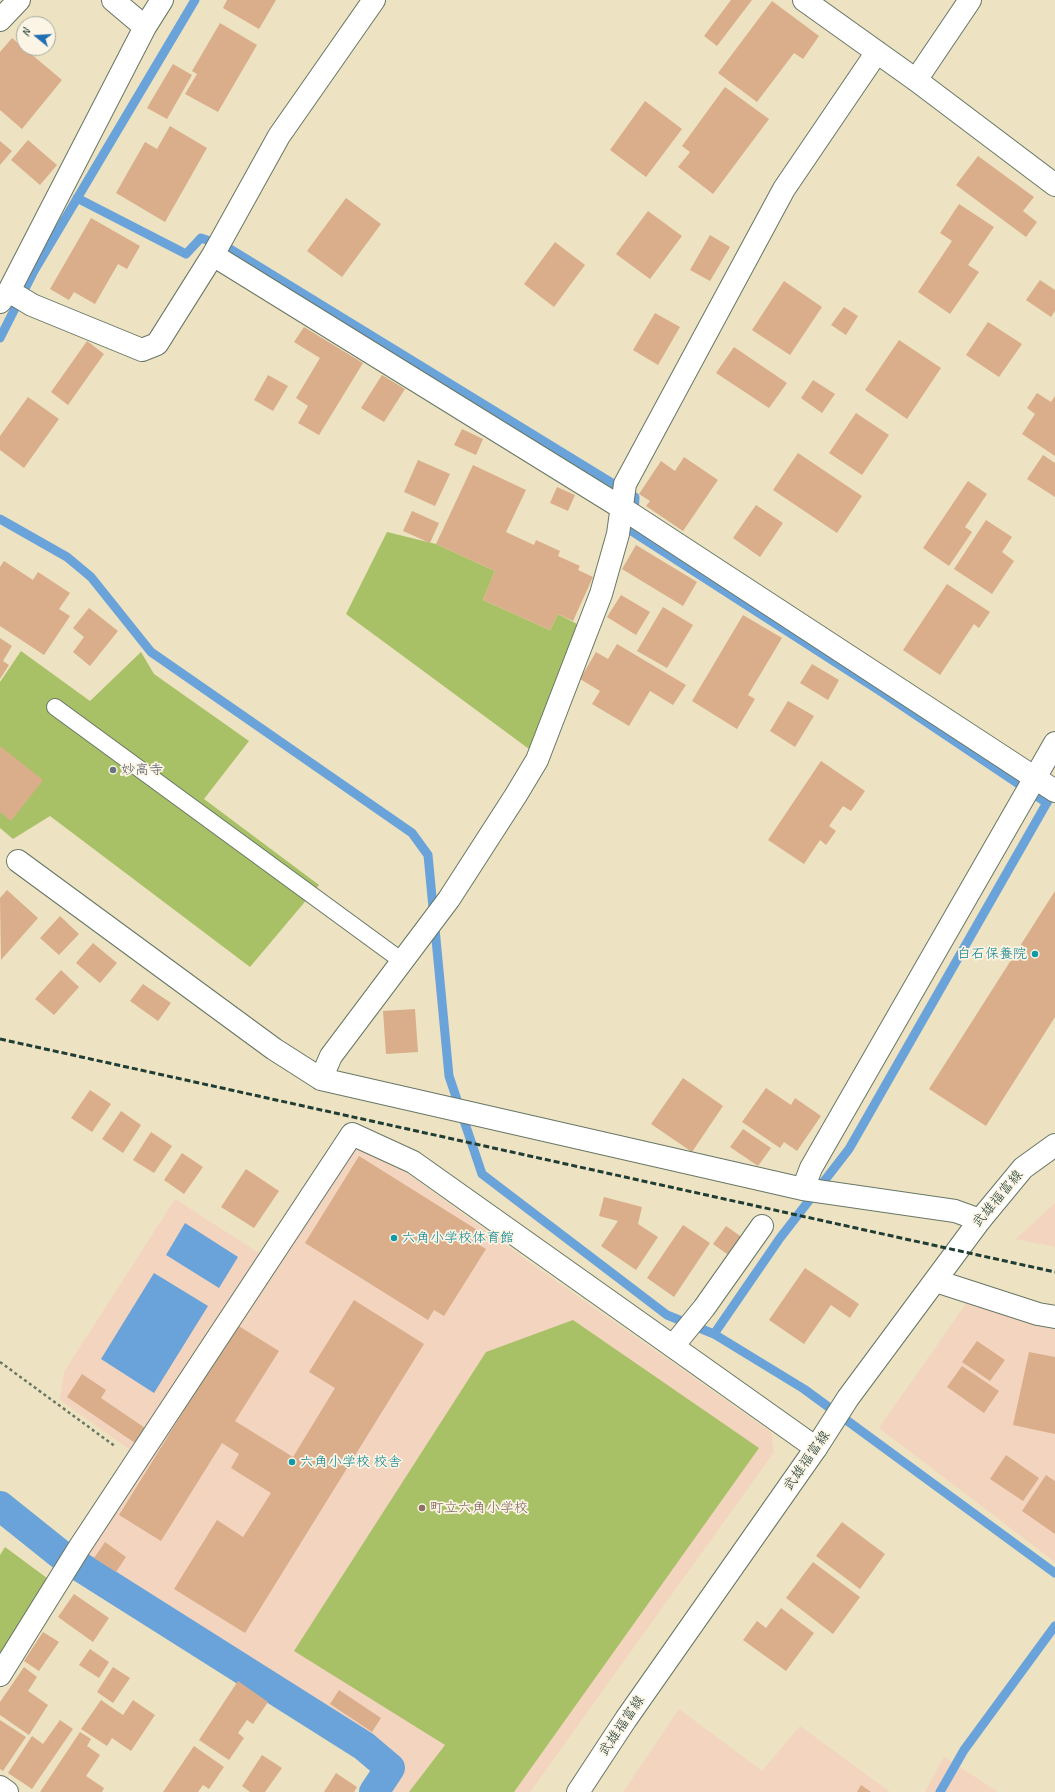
<!DOCTYPE html>
<meta charset="utf-8">
<style>
body{margin:0}
#map{position:relative;width:1055px;height:1792px;overflow:hidden;background:#ede2c1;font-family:Caveat,sans-serif}
canvas{display:block}
.north{position:absolute;left:16px;top:16px;width:40px;height:40px;box-sizing:border-box;background:#fcf5e5;border:1px solid #a4ab9e;border-radius:50%;rotate:288deg;font-size:11px;font-weight:700;line-height:16px;text-align:center;color:#1f3d34}
.north::after{content:'';display:block;margin:auto;width:14px;height:18px;background:#1f6fb2;clip-path:polygon(50% 0,100% 100%,50% 72%,0 100%)}
</style>
<div id="map">
<canvas width="1055" height="1792"></canvas>
<div class="north">N</div>
</div>
<script>
const c = document.querySelector('canvas').getContext('2d');
c.lineJoin = 'round';
function paint(path, color) { c.fillStyle = color; c.fill(path, 'evenodd'); }
function trace(path, color, width, dash) { c.strokeStyle = color; c.lineWidth = width; c.lineCap = dash ? 'butt' : 'round'; c.setLineDash(dash || []); c.stroke(path); }
function write(font, color, halo, rows, align = 'center') {
  c.font = font + ' Caveat,"Klee One",sans-serif'; c.lineWidth = 3.5; c.setLineDash([]); c.textBaseline = 'middle'; c.strokeStyle = halo; c.fillStyle = color; for (const [text, x, y, turn = 0] of rows) {
    c.save(); c.translate(x, y); c.rotate((+turn || 0) * Math.PI / 180); c.textAlign = isNaN(turn) ? turn : align; if (halo) c.strokeText(text, 0, 0); c.fillText(text, 0, 0); c.restore();
  }
}
paint(new Path2D(`
 M354 1147 404 1171 536 1267 771 1432 774 1452 530 1792H380L397 1766 368 1742 80 1558 143 1459 60 1400 64 1372 175 1199 276 1264Z
 M1055 1203V1247L1016 1239Z
 M970 1298 1055 1327V1562L879 1428Z
 M679 1709 762 1771 800 1726 890 1792H623Z
 M944 1757 969 1773 998 1792H925Z`), '#f3d4bf');
paint(new Path2D(`
 M387 532 436 544 495 571 483 600 550 630 558 614 579 625 529 749 346 614Z
 M21 651 90 701 141 652 154 674 249 741 204 799 319 885 250 967 50 816 13 839 0 828V682Z
 M573 1320 759 1448 514 1792H409L445 1745 294 1651 486 1352Z
 M5 1547 51 1581 0 1656V1555Z`), '#a9c166');
paint(new Path2D(`
 M185 1223 238 1257 219 1288 166 1255Z
 M154 1273 208 1306 154 1393 101 1359Z`), '#69a3d9');
trace(new Path2D(`
 M77 198 186 254 201 238 227 247 635 497 633 532 880 691 1047 803
 M0 338 34 271 195 0
 M0 519 67 557 91 577 151 652 412 833 428 855 449 1076 482 1174 667 1315 714 1334 804 1389 1055 1573
 M714 1334 780 1238 849 1149 1049 799
 M940 1792 964 1750 1055 1626`), '#69a3d9', 9);
trace(new Path2D(`
 M0 1506 60 1554 364 1746 390 1768 374 1792`), '#69a3d9', 30);
paint(new Path2D(`
 M227 0H276L259 29 223 8Z
 M731 0H752L717 46 704 36Z
 M772 1 819 36 803 59 794 53 757 102 718 73Z
 M220 23 257 45 218 112 185 94 197 74 192 71Z
 M12 38 62 80 22 129 0 110V52Z
 M173 64 192 75 167 119 147 108Z
 M725 87 769 119 713 194 678 167 690 152 682 146Z
 M645 101 682 129 646 177 610 150Z
 M170 126 207 148 165 222 116 193 145 142 157 149Z
 M28 140 57 165 40 185 11 160Z
 M0 141 12 151 0 165Z
 M978 156 1034 197 1023 211 1037 222 1026 237 956 185Z
 M346 198 381 224 342 277 307 251Z
 M959 204 994 227 968 265 979 272 950 314 918 292 952 241 940 233Z
 M648 211 682 236 650 279 616 254Z
 M91 218 140 246 127 269 118 264 95 304 74 292 69 300 50 289Z
 M710 235 730 247 710 281 690 270Z
 M555 242 585 265 554 307 524 284Z
 M1040 280 1055 290V311L1051 317 1026 300Z
 M784 281 822 307 790 355 752 330Z
 M844 307 858 316 846 335 831 325Z
 M655 313 680 327 658 365 633 350Z
 M988 322 1022 344 999 377 966 355Z
 M304 327 363 363 319 435 298 423 308 406 296 398 320 358 294 342Z
 M899 340 941 368 907 419 865 390Z
 M87 341 104 354 68 405 51 392Z
 M734 347 787 383 769 408 716 373Z
 M268 375 288 386 273 411 254 400Z
 M382 375 405 389 384 422 361 408Z
 M813 380 835 394 822 413 801 398Z
 M1037 393 1051 402 1055 396V456L1022 434 1035 414 1027 408Z
 M28 397 59 419 24 468 0 450V436Z
 M856 413 889 435 862 475 829 453Z
 M462 429 483 439 476 455 454 445Z
 M798 453 862 496 837 533 773 490Z
 M1043 455 1055 463V497L1027 479Z
 M684 457 718 480 683 531 646 506 650 501 639 494 661 461 675 471Z
 M418 460 450 474 435 506 404 492Z
 M473 465 526 490 506 532 534 545 536 540 560 551 558 556 580 566 578 570 593 577 573 621 558 614 550 630 483 600 495 571 436 544Z
 M968 481 987 494 965 527 972 532 949 566 923 548Z
 M557 487 575 495 568 511 550 503Z
 M756 505 783 523 760 557 733 538Z
 M412 511 439 523 430 543 403 531Z
 M986 520 1012 537 1002 552 1014 561 992 594 954 569Z
 M636 545 697 582 683 606 622 569Z
 M4 561 33 580 38 572 70 593 59 609 70 616 44 655 0 626V567Z
 M947 584 990 612 979 628 974 624 940 675 903 650Z
 M621 595 650 612 636 635 607 617Z
 M663 607 693 625 667 668 637 651Z
 M89 608 118 631 90 666 73 652 84 637 73 628Z
 M743 615 782 638 748 695 755 699 737 729 692 701Z
 M0 638 12 646 3 661 9 665 0 679Z
 M617 644 686 685 673 705 650 691 629 726 592 704 600 691 580 679 596 652 608 659Z
 M812 664 839 680 828 700 800 683Z
 M788 701 814 716 795 747 770 731Z
 M0 746 43 780 11 821 0 812Z
 M821 761 865 791 851 811 843 806 829 826 836 831 826 845 820 840 804 864 768 840Z
 M7 890 38 918 1 960 0 898Z
 M1055 891V1017L986 1126 929 1089Z
 M60 916 79 934 59 955 40 938Z
 M93 943 117 963 100 983 76 963Z
 M61 970 79 987 54 1015 35 999Z
 M143 984 171 1003 158 1021 130 1001Z
 M415 1009 418 1052 386 1054 383 1011Z
 M683 1078 723 1106 692 1152 651 1124Z
 M766 1088 791 1105 795 1098 821 1116 797 1151 784 1142 780 1148 742 1122Z
 M90 1090 111 1104 92 1132 71 1118Z
 M121 1111 141 1125 123 1153 102 1139Z
 M743 1129 771 1148 758 1166 730 1147Z
 M151 1132 172 1146 154 1173 133 1160Z
 M182 1153 203 1167 184 1194 164 1180Z
 M359 1156 482 1233 476 1243 486 1249 444 1316 434 1310 428 1320 305 1243Z
 M246 1169 279 1191 254 1228 221 1207Z
 M604 1197 642 1207 638 1224 658 1237 636 1270 601 1246 618 1221 599 1216Z
 M683 1225 710 1243 674 1297 647 1278Z
 M726 1226 746 1240 734 1259 713 1244Z
 M805 1268 859 1304 850 1318 831 1305 804 1344 769 1320Z
 M354 1300 424 1344 245 1633 174 1589 217 1520 243 1537 271 1493 231 1468 239 1454 222 1443 161 1541 119 1515 237 1325 279 1351 235 1421 293 1457 335 1388 309 1372Z
 M977 1341 1005 1360 990 1381 962 1362Z
 M1029 1352 1055 1357V1434L1013 1425Z
 M962 1366 999 1391 984 1413 947 1387Z
 M82 1374 106 1390 101 1398 148 1430 138 1445 67 1397Z
 M1006 1455 1039 1478 1023 1501 990 1479Z
 M1046 1475 1055 1481V1534L1022 1511Z
 M842 1522 885 1554 860 1589 816 1556Z
 M105 1542 126 1557 116 1572 94 1558Z
 M813 1562 860 1597 833 1634 786 1598Z
 M74 1594 109 1618 93 1642 58 1617Z
 M781 1608 814 1633 786 1671 743 1640 757 1621 766 1628Z
 M43 1632 59 1642 39 1671 24 1661Z
 M90 1649 109 1662 99 1678 79 1665Z
 M24 1667 37 1677 28 1691 48 1705 29 1735 0 1715V1702Z
 M113 1667 130 1678 113 1703 97 1692Z
 M238 1681 268 1702 253 1724 247 1720 238 1733 244 1738 229 1760 199 1740Z
 M339 1690 381 1718 372 1732 330 1704Z
 M101 1700 123 1715 133 1700 155 1715 131 1751 112 1738 107 1746 81 1729Z
 M0 1720 26 1737 3 1771 0 1769Z
 M60 1720 73 1729 32 1789 8 1773 32 1736 43 1744Z
 M80 1732 91 1739 87 1746 100 1755 86 1776 104 1788 102 1792H40Z
 M194 1746 224 1767 209 1789 203 1785 198 1792H163Z
 M262 1755 282 1768 265 1792H250L242 1786Z
 M336 1773 357 1787 354 1792H324Z
 M861 1785 871 1792H857Z`), '#daae8a');
const service = new Path2D(`
 M55 707 402 961`);
const minor = new Path2D(`
 M113 0 145 27
 M374 0 279 136 213 255 622 508 1055 791
 M804 0 916 80 1055 185
 M0 20 19 0
 M916 80 970 0
 M9 291 32 305 142 350 157 344 213 255
 M0 302 9 291 145 27 162 0
 M18 861 274 1049 321 1079 803 1189 955 1211 980 1220
 M321 1079 331 1056 449 899 516 795 537 760 601 594 618 534 625 484 784 189 877 52
 M803 1189 811 1168 1055 743
 M936 1281 1038 1314 1055 1317
 M673 1346 704 1308 762 1226
 M0 1675 79 1548 352 1134 413 1162 816 1448
 M0 1787 7 1792`);
const primary = new Path2D(`
 M578 1792 626 1719 816 1448 848 1398 980 1220 1023 1168 1055 1145`);
trace(service, '#677765', 18);
trace(minor, '#677765', 24);
trace(primary, '#677765', 24);
trace(new Path2D(`
 M0 1362 116 1447`), '#677765', 2.5, [3, 3]);
trace(service, '#fff', 16);
trace(minor, '#fff', 22);
trace(primary, '#fff', 22);
trace(new Path2D(`
 M0 1039 1055 1272`), '#1f3d34', 3, [6, 3]);
for (const [x, y, r, color] of [
 [113,770,4,"#6b7280"],
 [1035,954,4,"#0f9aa8"],
 [394,1238,4,"#0f9aa8"],
 [292,1462,4,"#0f9aa8"],
 [422,1508,4,"#8d6e63"]
]) { const dot = new Path2D(); dot.arc(x, y, r, 0, 2 * Math.PI); c.fillStyle = color; c.fill(dot); trace(dot, '#fcf5e5', 1.5); }
write('14px', '#5b616d', '#fcf5e5', [
 ["妙高寺",121,770]
], 'left');
write('14px', '#0d838f', '#fcf5e5', [
 ["白石保養院",1027,954,"right"],
 ["六角小学校体育館",402,1238],
 ["六角小学校 校舎",300,1462]
], 'left');
write('14px', '#1f3d34', '#fcf5e5', [
 ["武雄福富線",998,1199,-50],
 ["武雄福富線",807,1461,-55],
 ["武雄福富線",622,1726,-56]
]);
write('14px', '#785e54', '#fcf5e5', [
 ["町立六角小学校",430,1508]
], 'left');
</script>
